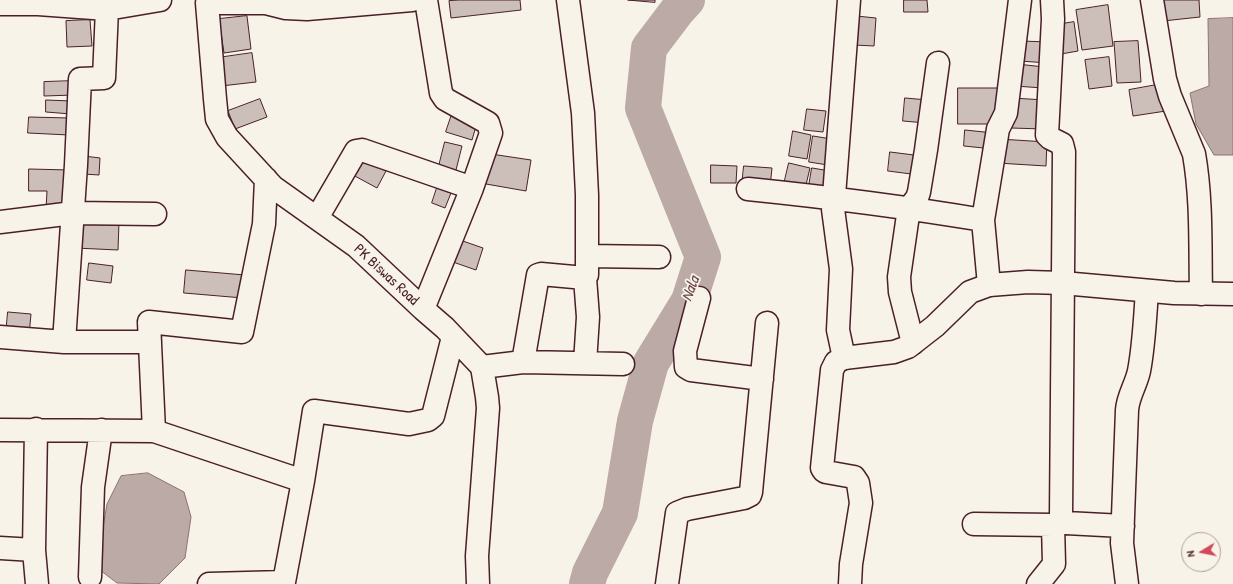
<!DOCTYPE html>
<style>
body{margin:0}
#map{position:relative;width:1233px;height:584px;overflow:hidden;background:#f7f3e8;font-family:"Patrick Hand",sans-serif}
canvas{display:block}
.north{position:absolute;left:1181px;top:532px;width:40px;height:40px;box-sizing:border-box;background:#f7f3e8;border:1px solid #b29e9c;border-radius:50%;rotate:260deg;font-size:11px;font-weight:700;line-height:16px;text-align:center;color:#4a1f2b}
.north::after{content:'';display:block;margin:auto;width:14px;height:18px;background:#d1495b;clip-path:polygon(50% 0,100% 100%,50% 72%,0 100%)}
</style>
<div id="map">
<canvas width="1233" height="584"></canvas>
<div class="north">N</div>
</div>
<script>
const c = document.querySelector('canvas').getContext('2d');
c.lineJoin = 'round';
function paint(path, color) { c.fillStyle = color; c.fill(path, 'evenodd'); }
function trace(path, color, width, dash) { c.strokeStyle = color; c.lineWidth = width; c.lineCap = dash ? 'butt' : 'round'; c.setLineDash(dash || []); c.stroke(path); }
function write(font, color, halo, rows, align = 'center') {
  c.font = font + ' "Patrick Hand",sans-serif'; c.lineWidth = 3.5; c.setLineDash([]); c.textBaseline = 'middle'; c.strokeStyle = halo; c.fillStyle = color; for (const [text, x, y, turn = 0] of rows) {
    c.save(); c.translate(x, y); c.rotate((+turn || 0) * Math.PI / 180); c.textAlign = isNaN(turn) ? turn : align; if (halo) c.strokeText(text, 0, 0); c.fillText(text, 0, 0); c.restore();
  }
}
const water = new Path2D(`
 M1233 18V155H1214L1196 124 1190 93 1209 86 1208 19Z
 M148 473 184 492 191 517 185 558 159 584 117 583 96 567 107 504 121 476Z`);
paint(water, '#bcaaa7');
trace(water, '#8e7275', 1);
trace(new Path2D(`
 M587 584 590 573 620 513 635 421 651 363 689 301 703 257 643 108 649 48 677 11 687 0`), '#bcaaa7', 36);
const building = new Path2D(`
 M460 0H520L521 10 451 18 449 1Z
 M628 0H655V2Z
 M904 0H927L928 12H904Z
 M1161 0H1199L1200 17 1163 21Z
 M1108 5 1113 46 1082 50 1076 10Z
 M247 16 251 49 224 53 219 19Z
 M856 16 876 18 874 46 854 45Z
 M90 20 92 46 67 47 66 21Z
 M1074 22 1078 51 1061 54 1056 25Z
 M1021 41 1049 42 1048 63 1020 61Z
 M1138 41 1141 82 1117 83 1114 42Z
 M252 53 256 82 221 86 217 58Z
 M1109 57 1112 86 1089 89 1085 60Z
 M1017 64 1044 67 1043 88 1015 86Z
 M73 81 74 95 44 96V82Z
 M1162 84 1166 111 1133 116 1129 90Z
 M958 88H998V124H958Z
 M905 98 928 100 926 123 903 121Z
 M1012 98 1045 100 1044 129 1011 128Z
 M260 99 267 117 235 129 228 111Z
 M46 100 72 101 71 114 46 112Z
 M807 109 826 111 823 132 804 130Z
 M452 114 477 123 472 140 446 132Z
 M29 117 70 118 69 135 28 133Z
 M965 130 994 133 993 149 964 146Z
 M793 131 811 135 807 159 789 156Z
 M813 136 838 140 834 166 809 162Z
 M999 139 1047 142 1046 166 997 163Z
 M445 142 462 146 456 170 439 166Z
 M890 152 922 156 919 175 888 171Z
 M491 154 531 160 526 191 486 184Z
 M84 156 100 158 99 175 83 174Z
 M361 158 386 171 377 188 353 175Z
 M789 163 810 168 805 189 784 184Z
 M711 165 737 166 736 183H711Z
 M744 166 772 168 770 187 742 185Z
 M812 168 836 172 833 190 809 186Z
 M29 169 70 170 69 211 46 210 47 191H29Z
 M437 188 451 193 445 208 432 203Z
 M76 221 119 222 118 250 75 248Z
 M457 239 483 248 476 270 450 261Z
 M89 263 113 266 111 283 87 280Z
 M186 270 245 275 243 298 184 293Z
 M8 312 31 314 29 336 6 334Z`);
paint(building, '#ccbfb9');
trace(building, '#4a1f2b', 1);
const street = new Path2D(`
 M209 0 207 3 215 99 217 119 227 137 273 187 356 246 423 309 445 328 482 367 487 397 488 408 477 556 478 584
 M568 0 583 113 587 195V256
 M1052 0 1053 19 1047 135 1050 138 1062 144 1064 152 1061 516 1066 523 1123 526
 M1152 0 1165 79 1170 96 1194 154C1202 200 1200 247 1201 294
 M207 3H266L286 8 307 9 412 0
 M0 4H38L107 9 160 0
 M748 189C827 197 905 207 983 220
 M317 218 356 151 362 150 472 188
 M0 222 73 213 155 214
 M585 278 588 317 585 363
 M989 285 983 220 998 129 1006 113 1020 0
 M699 298 685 351 686 367 691 370 762 379
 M423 309 472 188 491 133 488 123 445 99 441 93 426 0
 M0 337 64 342H150
 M64 342 76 165 80 79 104 78 107 9
 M913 343 900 292 899 277 909 208 917 198 919 192 926 150 938 63
 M844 358 838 330 841 269 833 209 849 0
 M523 362 538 275 541 274 585 278 587 275V256L659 257
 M482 367 523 362 623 364
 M36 429 34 550 37 584
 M0 430 154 431 303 481
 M154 431 149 322 242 332 264 224 266 179
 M974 524 1053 525 1063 521
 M0 548 34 550
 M90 577 93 487 101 430
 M209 584 284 582 303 481 314 411 409 424 428 420 433 416 453 337
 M667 584 677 513 687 509 744 498 750 495 751 492 767 323
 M1038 584 1054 564 1053 525
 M1127 584 1122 543 1127 410C1128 396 1136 385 1139 371 1144 345 1145 318 1147 291`);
const secondary = new Path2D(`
 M850 584 851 564 861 503 858 483 854 477 826 472 824 471 822 468 832 370 836 362 844 358 894 352 908 347 935 326 970 292 989 285 1028 282 1063 283 1174 293 1233 294`);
trace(street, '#4a1f2b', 25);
trace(secondary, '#4a1f2b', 25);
trace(street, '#f7f3e8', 22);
trace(secondary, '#f7f3e8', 22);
write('15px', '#4a1f2b', '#f7f3e8', [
 ["PK Biswas Road",386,275,43]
]);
write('italic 16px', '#6c4950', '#f7f3e8', [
 ["Nala",691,289,-70]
]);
</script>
